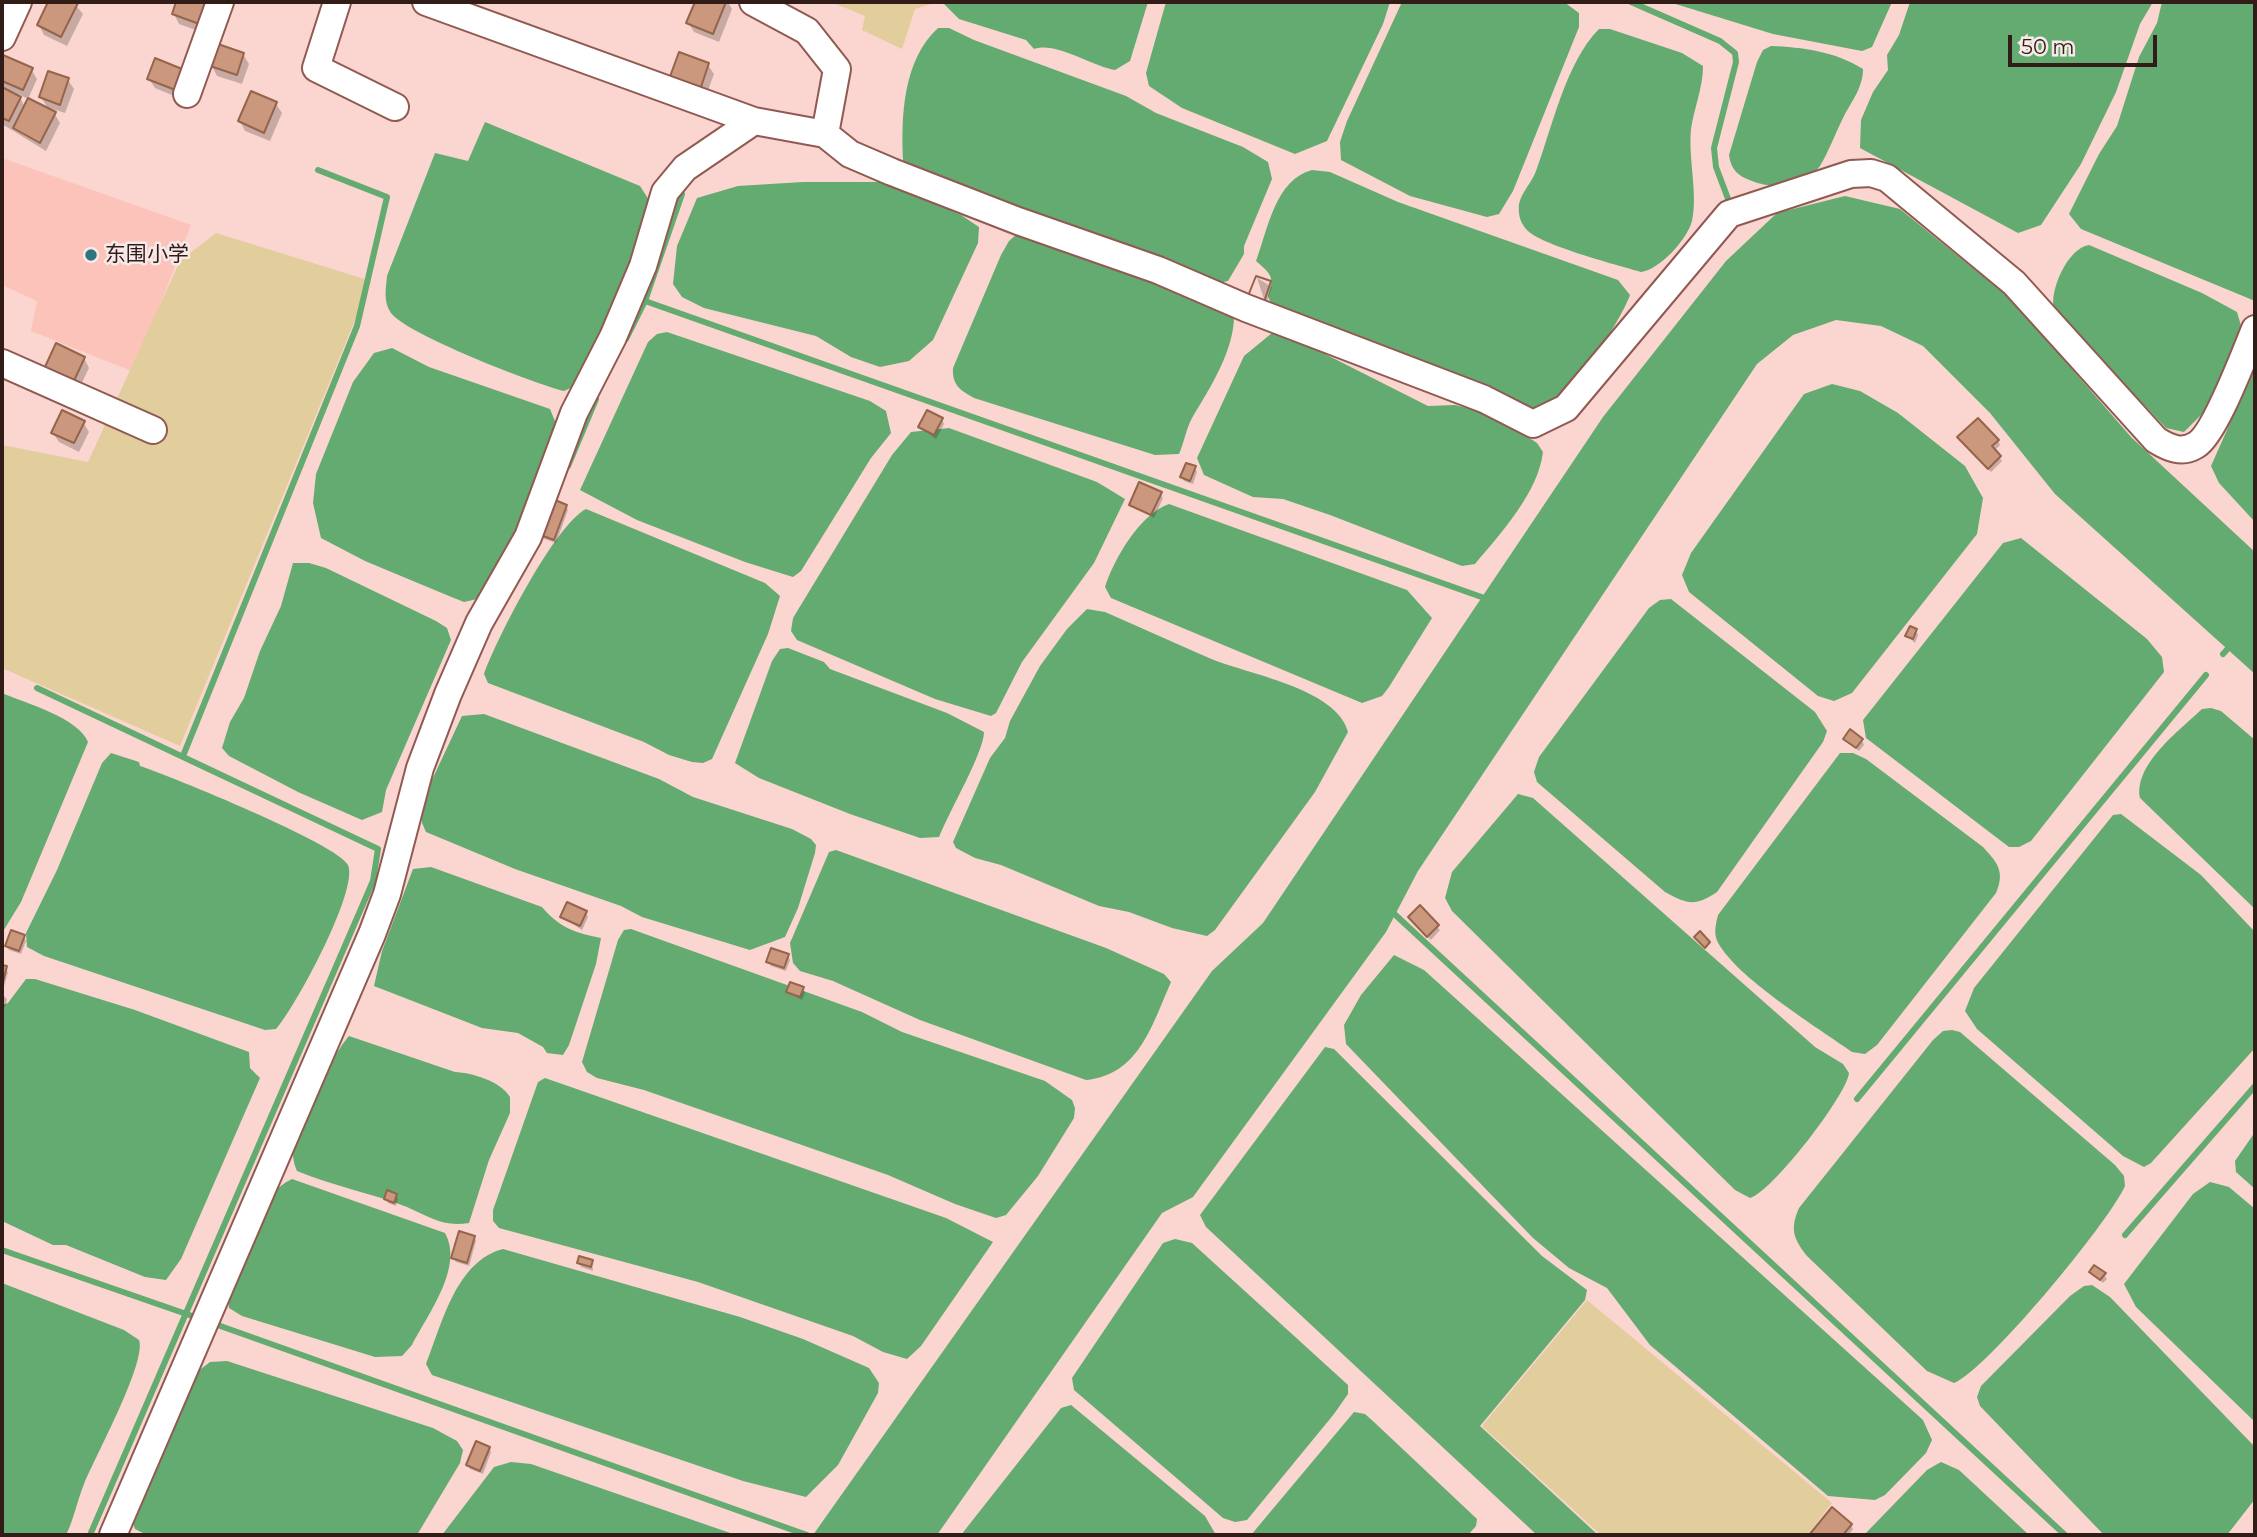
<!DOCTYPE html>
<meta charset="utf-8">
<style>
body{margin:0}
#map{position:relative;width:2257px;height:1537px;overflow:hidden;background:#fbd5cf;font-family:Montserrat,sans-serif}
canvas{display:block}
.frame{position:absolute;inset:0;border:4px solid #321c18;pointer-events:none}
.scale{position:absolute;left:2008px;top:35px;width:149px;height:32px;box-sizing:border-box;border:4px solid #321c18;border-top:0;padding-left:9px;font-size:21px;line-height:24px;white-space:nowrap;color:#321c18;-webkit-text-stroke:5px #f6e9e7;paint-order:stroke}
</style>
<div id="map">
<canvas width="2257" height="1537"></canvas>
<div class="frame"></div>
<div class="scale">50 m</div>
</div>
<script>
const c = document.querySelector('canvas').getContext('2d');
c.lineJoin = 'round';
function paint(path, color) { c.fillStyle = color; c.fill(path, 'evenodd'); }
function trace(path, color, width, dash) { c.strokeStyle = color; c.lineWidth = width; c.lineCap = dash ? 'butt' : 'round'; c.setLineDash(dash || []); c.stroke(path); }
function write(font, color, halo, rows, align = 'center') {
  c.font = font + ' Montserrat,"Noto Sans SC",sans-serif'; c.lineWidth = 5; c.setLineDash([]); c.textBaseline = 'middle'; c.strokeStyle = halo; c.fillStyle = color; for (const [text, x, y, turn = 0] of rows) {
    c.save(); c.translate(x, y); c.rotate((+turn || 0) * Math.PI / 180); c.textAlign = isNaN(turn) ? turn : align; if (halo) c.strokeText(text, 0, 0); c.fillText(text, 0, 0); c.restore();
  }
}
paint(new Path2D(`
 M2 158 191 225 134 372 31 331 37 301 2 285Z`), '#fbc3ba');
paint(new Path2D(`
 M831 2H930L931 4 915 9 902 49 862 30 865 16Z
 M216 233 371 281 180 746 2 668V445L88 462 180 261Z
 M1587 1300 1832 1503 1807 1535H1601L1482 1426Z`), '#e2cd9c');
paint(new Path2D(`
 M942 2H1148L1130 61 1115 70C1092 66 1055 41 1034 49L1026 40 959 19Z
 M1166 2H1390L1383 24 1327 141 1295 154 1182 108 1149 86 1146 73Z
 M1402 2H1564L1579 13V27L1513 191 1499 214 1487 217 1410 196 1341 160 1340 142 1347 121Z
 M1669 2H1892L1872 47 1862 51 1773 34Z
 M1910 2H2153L2140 24 2116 92 2081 164 2041 225 2018 233 1860 148 1861 120 1873 92 1888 70 1887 55 1899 35Z
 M2162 2H2255V301L2081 229 2069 214 2099 154 2117 126 2139 57 2157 23Z
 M938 28H949L974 40 1126 96 1156 113 1243 147 1268 162 1272 179 1244 246V254L1228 281 1219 283C1159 253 1095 236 1033 214 990 200 951 179 908 165L903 160C901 116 903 60 938 28Z
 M1599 29H1610L1682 53 1703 66C1703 88 1694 108 1691 129 1688 158 1698 194 1692 221 1687 240 1659 270 1641 272 1618 265 1539 245 1526 229 1520 222 1518 214 1519 204 1521 193 1532 182 1536 171 1552 128 1566 62 1599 29Z
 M1771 46C1802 47 1837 52 1863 69 1863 88 1851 102 1843 118 1836 132 1828 153 1820 166 1805 187 1773 190 1752 181 1738 176 1731 170 1729 155L1757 62 1763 50Z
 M485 122 640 186 649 200 635 258 582 374 575 386 564 391C535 384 406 334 391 313 383 302 386 288 387 276L435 153 468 161Z
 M1312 170 1330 172 1398 202 1618 280 1630 295C1620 322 1578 386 1554 402 1549 406 1539 406 1533 408L1271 304 1268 296C1275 277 1271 274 1256 261 1268 229 1275 180 1312 170Z
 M803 182H885L961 215 979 227 978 243 933 340 909 361 880 367 851 357 816 336 704 308 682 297 673 284 677 246 697 198 738 186Z
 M1845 196 1900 209 2012 300 2131 437 2255 552V674L2055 494 1990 413 1923 346 1881 326 1836 320 1793 335 1757 364 1418 871 1386 932 1193 1197 1162 1213 937 1535H813L1212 971 1263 923 1603 417 1726 261 1777 213Z
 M1017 234 1071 250 1234 314C1235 349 1210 388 1192 418 1186 429 1184 443 1179 454L1155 455 974 398C960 390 952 385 953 368L1001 255 1009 241Z
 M2089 245 2202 293 2237 312 2242 329 2207 409 2184 432 2166 428 2054 310C2049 290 2068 248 2089 245Z
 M667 332 870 401 886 411 891 433 871 458 801 571 793 577 745 562 637 520 580 490 648 342 657 334Z
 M1272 333 1315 349 1428 406 1455 405 1485 413 1519 431 1537 443 1543 452C1538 493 1501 533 1475 564L1462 566 1330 515 1283 499 1253 497 1204 475 1197 458 1244 356Z
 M392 348 429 367 550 409 557 426 522 523 477 599 464 602 449 596 365 561 321 538 313 503 316 474 353 382 374 353Z
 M2255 367V522L2219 483 2211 466Z
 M1832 384 1860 391 1898 413 1965 466 1983 498 1977 534 1852 693 1834 701 1818 696 1689 592 1682 575 1691 553 1804 394Z
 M949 428 1097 482 1125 499 1094 563 1022 662 996 713 991 716 935 699 797 640 791 631 793 618 892 455 911 432Z
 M1169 504 1407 590 1432 618 1389 687 1382 696 1362 703 1111 598 1105 587C1114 559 1140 514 1169 504Z
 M586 509 765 583 780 596 768 634 712 759 703 763 692 762 669 755 644 742 488 683 484 674C497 638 554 526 586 509Z
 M2021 538 2147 639 2162 657 2164 672 2031 841 2019 847H2009L1866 738 1863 720 2003 543Z
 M293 563H309L326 568 436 621 447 628 451 640 386 790 382 812 362 820 298 792 229 756 222 748 230 722 244 698 260 651 281 606Z
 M1671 599 1815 712 1827 731 1823 742 1717 892C1695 907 1687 904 1665 892L1537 782 1534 772 1539 757 1649 608 1660 600Z
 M1087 609 1105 612C1140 627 1174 643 1209 658 1246 674 1337 688 1348 732L1315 792 1215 930 1207 936 1172 928 1129 912 1099 906 1001 865 975 858 956 848 953 842 990 758 1005 738 1010 721 1040 666 1067 629Z
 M788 648 824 662 830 669 947 713 984 732C984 752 949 812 939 837L920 838 850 814 759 778 735 763 772 661 780 649Z
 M2 693C25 703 79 718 88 742L21 902 2 933Z
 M2211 708 2221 711 2255 740V909L2140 798C2134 764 2179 731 2202 709Z
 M484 714 659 779 693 797 792 829 811 839 816 845 815 853 798 908 785 937 750 950 642 917 621 906 515 869 426 832 422 823V811L431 782 462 716Z
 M111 753 139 762 140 766C170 776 338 844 348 865 359 890 295 1008 276 1029L265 1030 44 956 27 947 26 933 57 870 102 763Z
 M1840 753H1853L1866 759 1983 847C1998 863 2005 872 1996 893L1877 1045 1865 1054 1852 1052C1817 1027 1742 981 1720 946 1713 936 1715 927 1718 915Z
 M1518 794 1533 798 1815 1047 1843 1064 1849 1073C1847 1095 1771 1193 1750 1198L1735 1190 1452 911 1445 898 1452 872Z
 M2121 814 2201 875 2255 932V1048L2151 1163 2144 1167 2123 1156 1977 1029 1965 1011 1974 988 2113 815Z
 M836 850 1106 948 1164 974 1171 982C1152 1025 1139 1075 1086 1080L920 1020 833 981 800 971 793 963 790 943 829 852Z
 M431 867 542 907C560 928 575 933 601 938L596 964 569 1045 563 1055 547 1053 543 1047 518 1033 482 1028 374 986 382 951 413 869Z
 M631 929 862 1012 902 1032 1045 1081 1072 1100 1075 1108 1074 1118 1038 1176 1006 1215 996 1218 955 1204 888 1175 644 1090 597 1078 587 1072 582 1062 618 940 624 930Z
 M1394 955 1424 970 1923 1420 1932 1440 1926 1453 1885 1495 1875 1500 1828 1496 1650 1345 1607 1288 1569 1268 1533 1238 1346 1044 1344 1025 1361 995Z
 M26 979H35L135 1010 249 1052 250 1068 260 1078 181 1259 166 1280 145 1277 66 1245H53L2 1221V1005L8 1003Z
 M1952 1030 1960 1032 2115 1165 2124 1176 2125 1186C2109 1222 1987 1370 1954 1383L1927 1371 1807 1256C1793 1238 1790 1229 1799 1208L1933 1040 1943 1031Z
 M349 1036 455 1072C473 1073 500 1081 510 1097V1113L489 1160 469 1223C442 1227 430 1217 407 1207 371 1193 333 1186 297 1171 293 1162 292 1154 294 1144 299 1121 333 1054 349 1036Z
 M1325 1047 1334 1049 1542 1256 1587 1290 1585 1300 1480 1426 1598 1535H1537L1206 1227 1200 1215Z
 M545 1078 946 1218 993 1242 921 1346 907 1359 883 1352 853 1336 698 1282 499 1228 493 1221V1210L538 1082Z
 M2255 1132V1189L2236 1172 2235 1161Z
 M292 1179 445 1233C464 1267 428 1314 412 1345L402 1356 375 1357 242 1316 229 1308 227 1292C241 1257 256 1195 292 1179Z
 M2210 1182 2229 1187 2255 1209V1422L2136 1307 2124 1284 2193 1194Z
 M1175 1239 1192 1243 1348 1385V1394L1334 1414 1247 1520 1235 1522 1223 1518 1074 1390 1072 1378 1163 1243Z
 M503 1249 740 1317 803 1339 869 1368 879 1383 878 1393 838 1465 806 1497 743 1481 432 1375 426 1364C442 1324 456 1261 503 1249Z
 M2 1283 124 1330 139 1340C147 1362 95 1457 84 1484 77 1501 74 1519 66 1535H2Z
 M2092 1285 2110 1297 2255 1447V1499L2227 1535H2104L1980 1406 1977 1397 1981 1386 2070 1296 2084 1286Z
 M227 1361 433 1428 457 1441 463 1450 460 1463 417 1535H147L135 1529 131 1518 197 1372 210 1362Z
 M1071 1405 1205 1516 1216 1535H961L1061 1408Z
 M1354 1412 1365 1414 1375 1423 1477 1519 1476 1526 1468 1535H1251Z
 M511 1462 531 1464 736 1535H442L494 1467Z
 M1941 1462 1959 1470 2029 1535H1864L1927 1470Z`), '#63ab70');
paint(new Path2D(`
 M50 2H73L83 14 67 46 44 35 39 25Z
 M178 2 209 3 207 34 179 24 174 14Z
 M697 2H728L732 9 719 42 694 32 688 22Z
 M243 54 249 64 242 84 217 76 212 66Z
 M4 58 31 69 37 79 28 99 18 94 25 107 54 113 60 123 46 151 2 124Z
 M156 61 184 100 155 88 149 79Z
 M708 65 714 74 704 101 670 81Z
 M68 80 74 89 65 113 47 107 41 97Z
 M276 104 282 113 270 141 245 131 240 121Z
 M1257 278 1272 287 1266 305Z
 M84 358 89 368 78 391 51 379Z
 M942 419 944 424 936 439 920 427Z
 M83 422 89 432 79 452 59 442 53 433Z
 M1998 441 2000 445 1994 451 2002 461 1991 472 1962 442Z
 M1195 468 1197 472 1193 484 1184 481 1182 477Z
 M1160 493 1163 498 1154 518 1131 505Z
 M566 506 568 510 556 543 539 537Z
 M1916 630 1918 635 1915 643 1907 636Z
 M1845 739 1862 740 1864 745 1859 751Z
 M1420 908 1440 930 1431 940 1412 922Z
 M586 912 588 917 582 930 562 917Z
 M24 936 26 941 21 954 9 950 7 945Z
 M788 956 790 960 786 971 771 966 768 961Z
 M2 966 8 972 2 994 7 999 5 1007 2 1006Z
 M803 988 805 993 802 1000 788 992Z
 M396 1195 398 1199 396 1206 388 1203 386 1199Z
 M474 1237 476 1241 469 1266 456 1262 453 1258Z
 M592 1262 593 1271 581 1267 579 1263Z
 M2091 1272 2104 1275 2107 1279 2103 1283Z
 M489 1448 491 1452 483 1474 470 1469 468 1464Z
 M1832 1510 1851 1525 1853 1529 1849 1535H1812Z`), '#0003');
trace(new Path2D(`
 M1631 2 1720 41 1735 53 1736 62 1714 148 1716 167 1730 204
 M645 301 1490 600
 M626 339 645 301 682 194
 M568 466 596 399
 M2223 654 2232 644
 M37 688 378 849 373 881 90 1535
 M183 756 357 326 387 197 318 170
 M1389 909 2065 1535
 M1857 1099 2206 675
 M2125 1235 2255 1086
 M2 1250 195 1317
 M212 1323 807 1535`), '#63ab70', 6);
const building = new Path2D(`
 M48 2 78 3 61 37 37 25Z
 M176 2H211L202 25 172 14Z
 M695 2H726L713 34 686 23Z
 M218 44 244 53 237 75 210 66Z
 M679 52 709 63 699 93 668 82Z
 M3 55 33 68 23 90 2 81Z
 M155 58 187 71 178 91 147 79Z
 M48 71 69 78 60 105 39 97Z
 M2 87 21 97 9 121 2 118Z
 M251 91 277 102 264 133 238 121Z
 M28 98 56 112 40 143 13 128Z
 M1256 276 1271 281 1264 302 1248 296Z
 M1256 276 1271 281 1264 302 1248 296Z
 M56 343 85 357 73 383 44 369Z
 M62 410 85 421 74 443 51 433Z
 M927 410 943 418 934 435 918 427Z
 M1978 418 1999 440 1992 446 2001 456 1988 469 1957 437Z
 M1186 463 1196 466 1190 481 1180 477Z
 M1139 482 1162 492 1151 515 1129 505Z
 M548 497 567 505 554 540 535 533Z
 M1910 626 1917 629 1913 639 1905 636Z
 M1850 729 1863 739 1856 748 1843 739Z
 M567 902 587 911 580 926 560 917Z
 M1420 905 1439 925 1427 937 1408 917Z
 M11 930 25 935 19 951 5 946Z
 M1700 931 1710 942 1705 948 1694 937Z
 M771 948 789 954 784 968 766 962Z
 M2 965 7 966 2 986Z
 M790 982 804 987 800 997 786 992Z
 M387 1190 397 1194 394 1203 384 1199Z
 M459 1231 475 1236 467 1263 451 1258Z
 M579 1256 593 1260 591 1267 577 1263Z
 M2094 1265 2106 1273 2100 1280 2089 1272Z
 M476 1441 490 1447 480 1471 466 1465Z
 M1832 1507 1852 1524 1843 1535H1809Z`);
paint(building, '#cb987d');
trace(building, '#94644b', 2);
const minor = new Path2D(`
 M337 2 316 68 395 107
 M426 2 754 121
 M753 2 807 31 837 69 825 134
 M2 37 18 2
 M187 94 220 2
 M2 363 153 430
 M113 1535 372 934 387 894 420 768 448 694 479 623 528 537 574 413 613 337 643 266 665 192 685 168 754 121 825 134 850 154 892 172 1018 221 1158 270 1246 308 1484 399 1533 424 1566 408 1729 214 1851 174 1871 173 1887 178 2014 283 2156 440C2169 448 2182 454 2196 445 2215 434 2245 353 2255 329`);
trace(minor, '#905a52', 30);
trace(minor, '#fff', 26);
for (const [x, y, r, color] of [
 [91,255,7,"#2d757f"]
]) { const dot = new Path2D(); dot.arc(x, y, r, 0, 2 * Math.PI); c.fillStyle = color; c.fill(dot); trace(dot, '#f6e9e7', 2.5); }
write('21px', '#321c18', '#f6e9e7', [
 ["东围小学",105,255]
], 'left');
</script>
